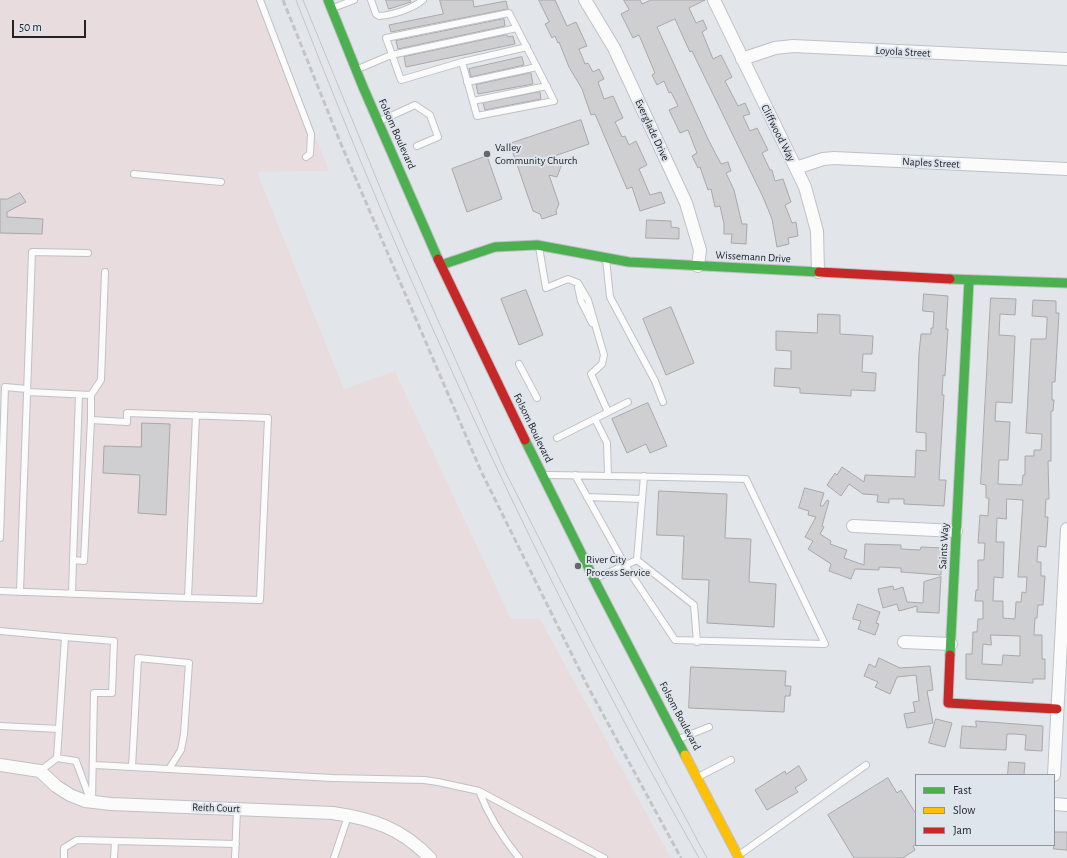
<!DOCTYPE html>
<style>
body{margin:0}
#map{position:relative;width:1067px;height:858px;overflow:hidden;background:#e2e6ea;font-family:"Alegreya Sans",sans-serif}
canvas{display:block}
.legend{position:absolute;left:915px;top:774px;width:140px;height:72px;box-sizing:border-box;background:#dfe5ed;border:1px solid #93979d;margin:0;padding:5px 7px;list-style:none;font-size:12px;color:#212326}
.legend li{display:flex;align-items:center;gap:8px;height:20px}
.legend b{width:20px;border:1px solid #93979d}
.scale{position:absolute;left:12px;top:20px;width:74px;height:18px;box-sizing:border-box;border:2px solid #212326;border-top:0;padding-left:5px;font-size:12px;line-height:14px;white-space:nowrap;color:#212326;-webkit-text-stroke:3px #dfe5ed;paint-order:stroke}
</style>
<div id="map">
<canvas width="1067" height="858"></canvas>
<ul class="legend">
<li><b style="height:5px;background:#4caf50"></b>Fast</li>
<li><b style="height:5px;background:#ffc107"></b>Slow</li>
<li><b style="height:5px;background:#c62828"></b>Jam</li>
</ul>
<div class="scale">50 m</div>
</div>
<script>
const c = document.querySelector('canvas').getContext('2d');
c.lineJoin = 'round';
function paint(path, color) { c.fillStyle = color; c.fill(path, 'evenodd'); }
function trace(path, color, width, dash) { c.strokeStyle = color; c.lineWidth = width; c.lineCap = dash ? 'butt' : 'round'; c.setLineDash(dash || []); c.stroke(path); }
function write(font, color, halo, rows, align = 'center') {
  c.font = font + ' "Alegreya Sans",sans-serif'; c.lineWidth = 4; c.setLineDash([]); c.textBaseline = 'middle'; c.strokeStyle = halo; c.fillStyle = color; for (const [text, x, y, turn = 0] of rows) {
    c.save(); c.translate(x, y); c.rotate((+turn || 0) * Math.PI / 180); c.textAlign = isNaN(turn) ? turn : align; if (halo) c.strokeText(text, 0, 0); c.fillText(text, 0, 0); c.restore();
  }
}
paint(new Path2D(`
 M0 0H264L329 171 257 172 344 389 395 371 511 619H540L671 858H0Z`), '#e9dcde');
const building = new Path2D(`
 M386 0H410L411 2 389 9Z
 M440 0H473L474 7 506 1 508 9 391 32 389 25 443 14Z
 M539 0H555L567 26 576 22 587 46 579 49 585 64 588 63 593 72 599 69 604 79 598 82 604 99 613 96 623 118 615 122 622 137 625 136 629 145 636 141 647 165 639 169 650 195 661 192 665 203 640 211 632 187 627 189 595 114 591 115 582 89 569 67 559 42 558 43 555 36 552 38 545 24 549 22Z
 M624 0H640L642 4 651 0H705L689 8 696 23 703 20 707 29 702 32 713 59 721 55 732 77 725 81 738 106 745 103 750 114 743 116 750 131 757 128 768 150 762 153 770 170H772L775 181 783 179 791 202 785 205 792 223 796 222 798 236 788 238 789 244 777 247 772 219 763 197 692 51 690 52 675 19 657 27 708 139 721 164 728 162 731 171 726 173 734 190 742 224H747L746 244 731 243 732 234H724V224L720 206 715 207 711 189 708 190 700 167 698 168 692 156 697 153 688 130 680 133 669 110 678 106 671 92 669 93 664 81 657 85 652 75 655 73 639 35 633 38 621 14 629 10Z
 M504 19 505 26 398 49 396 41Z
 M507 35 508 37 513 36 515 44 406 67 404 57Z
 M522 57 524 65 471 77 469 69Z
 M531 73 533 84 478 94 476 85Z
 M540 92 541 99 485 110 483 103Z
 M581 120 589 144 546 159 562 164 557 177 549 175 559 204 556 211 557 214 542 219 540 214 533 211 511 147 512 143Z
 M487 156 502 199 467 212 452 169Z
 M20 193 26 202 7 212V217L43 219 42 234 0 233V199H7Z
 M647 220 671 221V227L679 228V239L646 238Z
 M526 290 543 335 519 345 501 299Z
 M924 294 948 296 946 329H948L945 376 943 375 942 395H944L939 480H946L944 506 904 504V499H889V503L877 502 878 495 863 494 849 484 841 496 827 485 835 473 837 475 842 467 864 482 865 475 915 477 916 450 926 451V433L916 432 919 353 921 334H931V328H933L934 312 923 311Z
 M991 298 1016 299 1015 315 1000 314 999 335 1015 336 1012 403 996 402 995 421 1010 422 1008 460H999L998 484 1022 485 1023 475H1025V456H1034V450H1041L1042 434 1026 433 1031 339H1046L1047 323V317L1032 316 1033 300 1056 301V313H1059L1055 382H1052V400H1054L1053 411H1051V461H1048L1049 499H1046L1045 517H1048L1046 547 1038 546 1037 562H1041V576H1045L1043 605H1038L1037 618H1035L1034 635H1042V659H1045V679H1033V683L966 679V654H972L973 632H977L978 619H983V601H975L976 590H978V560H984L985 543H978L980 515 988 516 989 498H986V485L981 484ZM1007 499 1023 500 1018 577H1027L1026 593 1022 592 1021 602H1016L1015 619 1003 618V601H993L994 577 1003 578 1004 542H996L997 518 1006 519ZM991 635 1020 636V656L1003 655 1002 665 982 664 983 644 991 645Z
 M671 307 694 363 666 375 643 319Z
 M818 314 840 315V334L873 336 872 354H863L862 372 876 373 875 391 851 390V396L800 393V388L774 386 775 368 791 369V351L776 350V331L817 333Z
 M648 403 667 446 650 453 646 444 627 453 612 419Z
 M142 423 170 424 166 515 138 513 140 475 103 473 104 446 141 447Z
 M805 488 824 493 820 506H823L827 500 829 501 822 526 824 527 820 534 831 541 830 544 847 550 844 558 864 565 865 544 901 545V549L920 550 921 547 942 548 941 575 901 572V568L879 567V570L855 569 851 579 829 571 831 564 808 549 813 541 805 537 816 517 808 515 809 511 799 508Z
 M659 491 727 494 725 538 751 539 749 582 776 584 774 627 707 623 709 580 682 579 684 536 657 535Z
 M941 577 939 613 917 612V606L899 611 897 604 883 608 878 589 893 586 894 590 903 587 907 602 923 603 924 582Z
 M858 604 880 612 876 623 879 624 875 635 858 629 861 621 853 619Z
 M879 658 900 668 930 666 933 690 927 691 933 723 907 728 904 714 915 712 913 702 919 701 916 675 897 677 890 694 875 687 878 682 864 676 869 664 875 667Z
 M691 667 786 671 785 686H791L790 696H785L784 712 689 708Z
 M936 719 952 723 945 747 929 743Z
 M976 721 1043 726 1042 751 1025 750 1026 735 1015 734H1007L1006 750 960 748 962 726 976 727Z
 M1009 762 1025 763 1024 775H1008Z
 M799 766 807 780 795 788 798 792 767 810 755 790 785 771 786 774Z
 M888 778 897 793 901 790 916 814V844L913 846 915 850 903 858H854L828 815Z
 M1055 832H1067V850L1054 849Z`);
paint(building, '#cfcfd1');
trace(building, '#a8a7aa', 1);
const lane = new Path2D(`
 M260 0 311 134 310 154 306 157
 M371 0 376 14 379 16C393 15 412 9 423 0
 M333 8 354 0
 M462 62 477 116 554 101C539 71 524 42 509 13L386 38 401 80 462 62 527 47
 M358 69 391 55 517 28
 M467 82 537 67
 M473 101 547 86
 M380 121 415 105 430 115 438 137 417 146
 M134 174 221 182
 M539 247 546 288 568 279 578 283 588 300 604 355 602 364 591 374 608 412
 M606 259 610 297 655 381 663 402
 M578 287 581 301 592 323
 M519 364 537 398
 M27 392 91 395V420L127 422V413L268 418 260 600 188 598
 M91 395 101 380 105 272
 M595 419 607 443 608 476
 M557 438 628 402
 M546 475C612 476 679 477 746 479L825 644 675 640 625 565 575 475
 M644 476 637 560 694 605 697 642
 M587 497 642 499
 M0 538 5 387 27 389
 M73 560 79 395
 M596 578 637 560
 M0 591 188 598 196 415
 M20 592 32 252 88 253
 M72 594 73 560 84 561 91 420
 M0 631 65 637 57 758
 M65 637 114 641 112 693H94L92 802
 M0 726 59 729
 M679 739 709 727
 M93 767 95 765 332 778 424 780 438 782 479 791 604 858
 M132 767 138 658 189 663 184 734 181 750 169 769
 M40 771 57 758 76 761 90 799
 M698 777 731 760
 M479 791C489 817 502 837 519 858
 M739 855 866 765
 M64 858V848L77 840 236 844
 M114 858 115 841
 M235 858 237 809
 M334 858 348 816`);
const street = new Path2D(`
 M585 0 614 48 686 203 700 250 698 266
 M714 0 805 187 817 231 818 272
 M742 59 775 48 793 46 1067 59
 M796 168 823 159 834 158 1067 169
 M853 526 956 531
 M904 642 951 644
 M0 765 40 771 56 786 70 795 85 801 111 804 333 813C373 819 401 828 430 858
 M1054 775 1067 529
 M1054 804 1067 805`);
const fast = new Path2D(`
 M328 0 363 87 438 259
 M441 265 495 247 537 245 629 262 819 272
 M950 279 1067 283
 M525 440 598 587 685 755
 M950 655 969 280`);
const slow = new Path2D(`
 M685 755 739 858`);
const jam = new Path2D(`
 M438 259 525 440
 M819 272 950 279
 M950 655 948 703 1057 709`);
trace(lane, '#bfc1c5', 8);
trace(street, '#bfc1c5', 14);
trace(fast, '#bfc1c5', 11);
trace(slow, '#bfc1c5', 11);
trace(jam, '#bfc1c5', 11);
trace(lane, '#fbfbfc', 6);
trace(street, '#fbfbfc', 12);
trace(fast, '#4caf50', 9);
trace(slow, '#ffc107', 9);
trace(jam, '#c62828', 9);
trace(new Path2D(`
 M296 0C410 294 543 583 699 858
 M303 0 393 219 505 471 593 645 707 858`), '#c3c4c5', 1);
trace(new Path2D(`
 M283 0 341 144 481 471 586 683 681 858`), '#c3c4c5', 3, [6, 3]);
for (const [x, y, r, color] of [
 [487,154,4,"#65676b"],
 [578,566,4,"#65676b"]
]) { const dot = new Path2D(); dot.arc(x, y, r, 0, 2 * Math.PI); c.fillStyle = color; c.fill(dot); trace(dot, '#dfe5ed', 1.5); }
write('11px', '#212326', '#dfe5ed', [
 ["Loyola Street",903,52,3],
 ["Everglade Drive",652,130,65],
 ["Cliffwood Way",778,133,63],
 ["Folsom Boulevard",397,134,66],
 ["Naples Street",931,163,3],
 ["Wissemann Drive",753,257,3],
 ["Folsom Boulevard",533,428,64],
 ["Saints Way",944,546,-87],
 ["Folsom Boulevard",680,716,62],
 ["Reith Court",216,808,2]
]);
write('11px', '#212326', '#dfe5ed', [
 ["Valley",495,148],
 ["Community Church",495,161],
 ["River City",586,560],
 ["Process Service",586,573]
], 'left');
</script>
